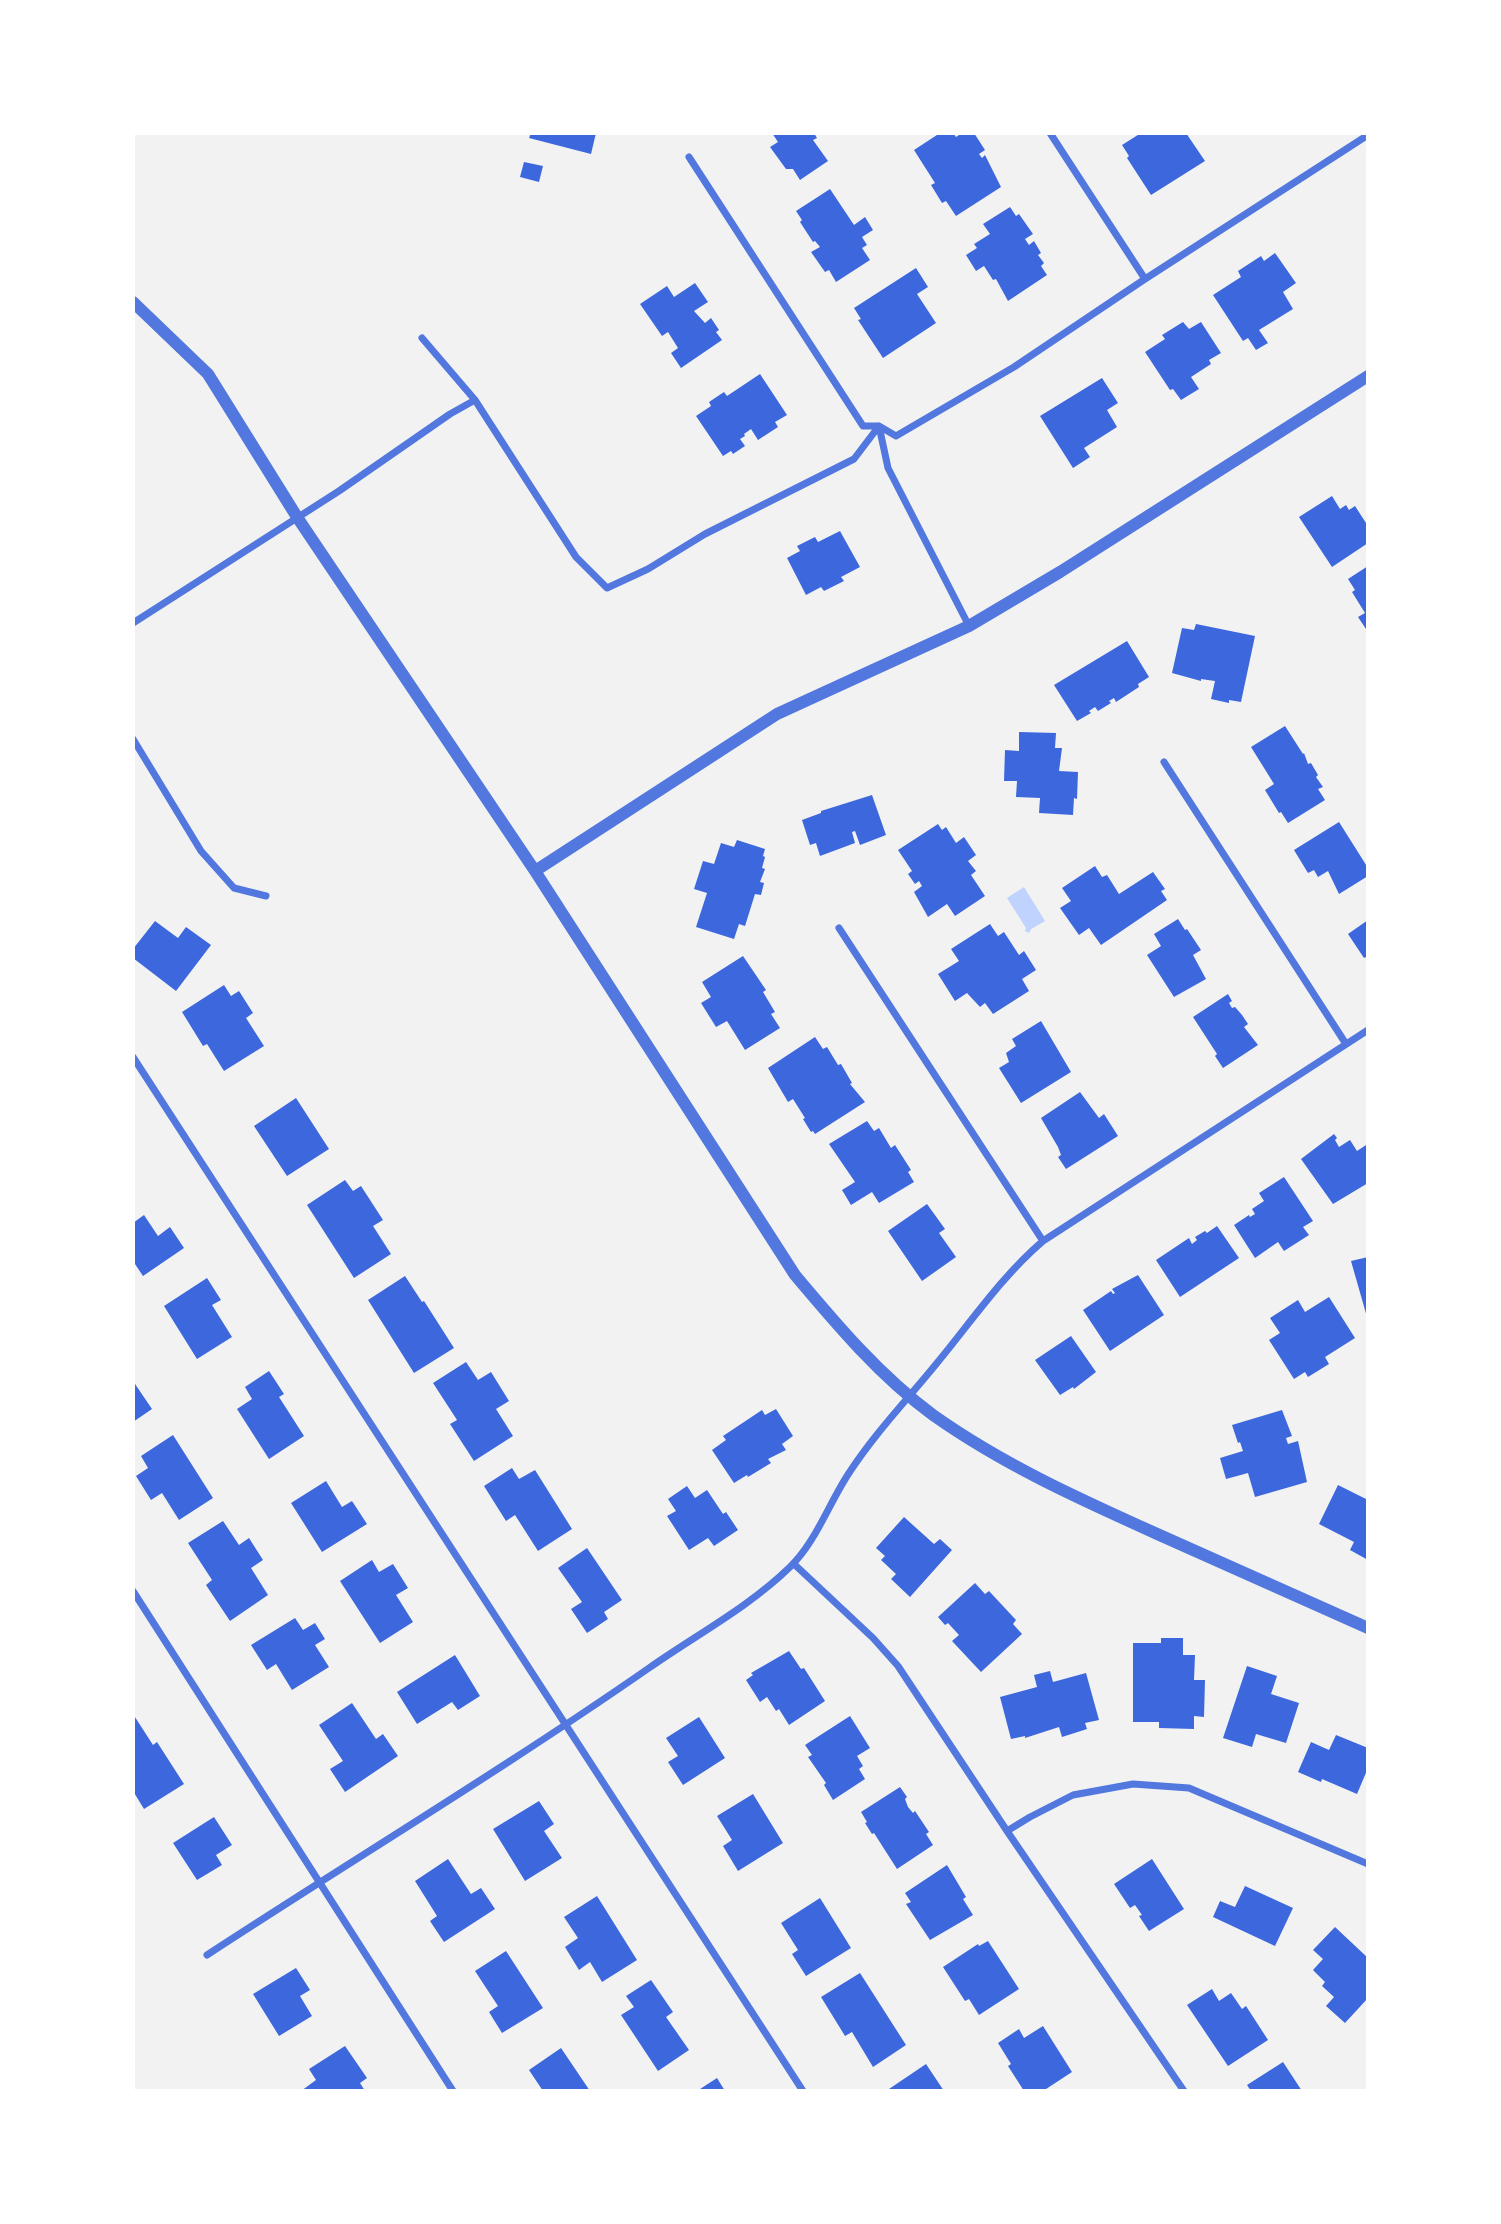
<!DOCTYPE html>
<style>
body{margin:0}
#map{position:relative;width:1501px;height:2224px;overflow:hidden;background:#f2f2f2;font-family:Lora,serif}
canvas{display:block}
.frame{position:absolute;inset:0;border:135px solid #fff;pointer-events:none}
</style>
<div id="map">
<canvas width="1501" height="2224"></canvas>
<div class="frame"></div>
</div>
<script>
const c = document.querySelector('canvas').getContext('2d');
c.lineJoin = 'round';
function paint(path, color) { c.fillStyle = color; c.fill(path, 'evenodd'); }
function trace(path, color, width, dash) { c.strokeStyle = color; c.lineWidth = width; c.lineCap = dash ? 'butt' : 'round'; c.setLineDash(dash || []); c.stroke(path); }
paint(new Path2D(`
 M1024 887 1045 921 1031 929 1029 933 1025 931 1026 928 1007 898Z`), '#bfd3fe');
paint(new Path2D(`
 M531 133H596L591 154 529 138Z
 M772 133H814L817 138 813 140 828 161 800 180 793 169H786L770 147 778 142Z
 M940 133H953L956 137 962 133H974L985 150 979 154 982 158 985 155 1001 187 956 216 946 201 942 203 931 185 935 183 914 150Z
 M1141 133H1186L1205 161 1151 195 1127 158 1129 156 1122 145Z
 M524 162 543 166 539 182 520 177Z
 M830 189 854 225 865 217 873 230 862 237 867 245 862 248 870 260 836 282 829 270 825 272 811 252 820 247 815 241 813 242 800 222 802 220 796 211Z
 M1010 207 1016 216 1019 214 1033 234 1025 239 1029 245 1034 241 1041 253 1038 255 1044 263 1041 266 1047 275 1008 301 996 279 993 280 984 266 976 271 966 255 977 248 974 244 990 234 983 224Z
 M1275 253 1296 283 1283 292 1293 309 1259 330 1268 343 1256 350 1248 338 1243 341 1213 295 1241 277 1238 271 1261 256 1264 261Z
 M916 268 928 287 917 294 936 323 883 358 858 320 861 319 854 308Z
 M695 283 708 302 694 311 705 323 711 318 719 330 716 332 722 340 681 368 671 353 678 348 668 332 662 336 640 304 667 286 674 297Z
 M1183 322 1189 329 1201 322 1221 353 1209 360 1211 364 1191 377 1199 389 1181 400 1173 389 1170 390 1145 352 1165 339 1162 335Z
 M760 374 787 415 775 422 778 427 758 440 751 429 744 434 745 436 740 439 745 446 733 454 731 451 723 456 696 416 711 406 709 402 724 392 727 396Z
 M1102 378 1118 403 1107 410 1117 427 1084 448 1090 457 1073 468 1040 416Z
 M1332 496 1340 509 1346 505 1349 510 1355 506 1368 526V543L1332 567 1299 517Z
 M840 531 860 567 841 577 844 581 824 591 821 587 806 595 787 558 800 551 797 546 815 537 818 542Z
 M1368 566V632L1358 617 1365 613 1352 592 1355 590 1348 579Z
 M1196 624 1255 636 1241 702 1229 700V703L1211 699 1215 681 1201 679V681L1172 673 1182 628 1194 630Z
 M1127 641 1149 677 1138 684 1139 687 1116 702 1114 698 1109 701 1111 703 1098 711 1095 707 1089 711 1091 713 1077 721 1054 685Z
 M1285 726 1303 754 1304 753 1308 764 1311 763 1318 775 1316 777 1323 787 1318 789 1325 800 1288 823 1281 812 1279 813 1265 790 1274 784 1251 747Z
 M1019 732 1056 733 1055 748H1062L1059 771 1078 772 1077 799 1074 798 1073 815 1039 813 1040 798 1016 797 1017 781H1004L1005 750 1019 751Z
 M872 795 886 835 860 845 855 831 852 832 855 843 820 856 816 843 810 845 802 820 821 813V811Z
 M1339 822 1368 868V876L1339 894 1328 871 1318 877 1314 870 1308 873 1294 850Z
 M938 824 942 830 946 827 956 843 964 837 976 855 968 861 976 871 971 875 985 896 955 916 947 904 928 917 914 892 922 886 919 881 915 884 908 874 912 871 898 850Z
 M737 840 765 849 763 856 765 857 762 868 765 869 760 882 764 883 761 895 755 894 745 926 739 924 734 939 696 927 707 893 694 889 703 861 714 864 721 843 734 847Z
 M1095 866 1102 877 1107 875 1119 894 1153 872 1165 889 1161 891 1167 900 1101 945 1089 928 1079 935 1060 908 1071 901 1062 888Z
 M1178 919 1185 930 1187 929 1201 950 1193 955 1206 979 1174 997 1147 955 1161 946 1154 934Z
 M1368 920V956L1364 958 1348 934Z
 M155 921 178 938 186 927 211 945 176 991 133 958V949Z
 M990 924 998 936 1004 932 1019 955 1024 951 1036 970 1022 979 1029 991 993 1014 985 1003 980 1007 967 993 955 1001 938 974 959 961 951 949Z
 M743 956 766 990 763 992 775 1012 771 1014 780 1028 745 1050 727 1021 716 1027 701 1003 711 997 702 982Z
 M224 985 231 996 239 991 253 1013 246 1018 264 1046 224 1071 207 1044 203 1046 182 1012Z
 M1228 994 1232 1001 1229 1003 1232 1008 1235 1007 1242 1015 1248 1024 1244 1027 1258 1045 1223 1068 1215 1056 1217 1054 1193 1017Z
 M1041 1021 1071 1072 1021 1103 999 1068 1009 1062 1006 1053 1016 1046 1012 1039Z
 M815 1037 823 1049 827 1047 838 1065 841 1064 852 1083 850 1084 865 1102 815 1134 813 1131 811 1132 803 1119 805 1118 793 1099 788 1102 768 1068Z
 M1080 1092 1099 1118 1104 1114 1118 1136 1066 1169 1058 1157 1061 1155 1058 1147 1041 1118Z
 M296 1098 329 1149 287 1176 254 1126Z
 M867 1121 874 1131 879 1128 891 1148 895 1145 911 1170 908 1172 914 1182 879 1203 872 1192 851 1205 842 1190 855 1182 829 1144Z
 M1334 1134 1337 1138 1335 1140 1339 1147 1350 1140 1357 1151 1366 1145 1368 1148V1183L1333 1204 1301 1159Z
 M1284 1177 1313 1221 1303 1227 1309 1235 1284 1251 1278 1242 1255 1258 1234 1225 1249 1215 1250 1217 1255 1214 1252 1209 1264 1201 1259 1193Z
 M345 1180 353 1191 361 1186 383 1220 373 1226 391 1254 354 1278 307 1205Z
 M927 1204 945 1229 939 1233 956 1257 922 1281 888 1231Z
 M144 1215 158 1236 170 1227 184 1248 143 1276 133 1261V1223Z
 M1217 1226 1239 1258 1180 1297 1156 1260 1189 1238 1192 1244 1197 1240 1195 1237 1205 1231 1207 1233Z
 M1368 1257V1317H1367L1351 1261Z
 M1138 1275 1164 1315 1110 1351 1083 1310 1111 1291 1113 1294 1115 1293 1112 1289Z
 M405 1276 422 1302 424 1301 454 1348 414 1373 368 1300Z
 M207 1278 221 1300 212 1305 232 1337 197 1359 164 1306Z
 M1329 1297 1355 1338 1325 1357 1329 1364 1308 1377 1305 1372 1294 1379 1269 1340 1280 1333 1270 1318 1298 1300 1305 1312Z
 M1071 1336 1096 1372 1074 1389 1073 1387 1060 1395 1035 1360Z
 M466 1362 478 1380 491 1372 509 1401 496 1409 513 1436 474 1461 450 1424 457 1420 433 1383Z
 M269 1371 284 1394 279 1397 304 1436 269 1459 237 1409 252 1399 245 1387Z
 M133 1381 152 1409 133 1422Z
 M776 1409 793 1436 782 1444 786 1450 768 1459 771 1463 748 1477 747 1475 734 1483 712 1450 726 1440 723 1436 762 1410 765 1415Z
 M1282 1410 1292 1436 1286 1438 1288 1444 1298 1441 1307 1482 1255 1497 1248 1473 1226 1479 1220 1458 1243 1451 1240 1442 1238 1443 1232 1425Z
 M173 1435 213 1498 179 1520 162 1493 151 1500 136 1476 148 1468 141 1456Z
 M512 1468 519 1479 535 1470 572 1529 538 1551 515 1515 506 1521 484 1486Z
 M326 1481 342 1507 352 1501 367 1524 322 1552 291 1503Z
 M1338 1485 1368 1500V1560L1350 1550 1354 1542 1319 1524Z
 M687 1486 695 1498 707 1490 723 1514 726 1512 738 1530 714 1546 708 1538 689 1550 667 1516 676 1511 668 1499Z
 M904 1517 934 1544 940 1539 952 1550 910 1597 891 1579 896 1574 881 1560 885 1556 876 1548Z
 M223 1521 239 1545 249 1538 263 1560 251 1568 268 1595 230 1621 206 1585 212 1580 188 1543Z
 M587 1548 622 1600 604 1612 608 1619 587 1633 571 1609 582 1602 558 1568Z
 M372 1560 379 1572 393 1564 408 1588 396 1595 413 1622 380 1643 340 1581Z
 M975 1583 985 1594 989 1591 1016 1620 1013 1624 1022 1634 981 1672 952 1641 959 1635 948 1623 945 1625 938 1617Z
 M295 1618 303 1630 315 1623 325 1639 315 1645 329 1667 292 1690 276 1664 267 1670 251 1645Z
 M1161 1638H1183V1655H1195L1194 1680H1205L1204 1717 1194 1716V1729L1159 1728V1722H1133V1643H1161Z
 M789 1651 801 1669 804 1668 825 1701 789 1725 779 1709 776 1711 767 1697 760 1702 746 1680 753 1675 751 1673Z
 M455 1655 480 1696 458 1710 452 1702 417 1724 397 1692Z
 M1247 1666 1277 1676 1271 1694 1299 1703 1286 1743 1256 1734 1252 1747 1223 1738Z
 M1050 1671 1053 1682 1086 1673 1099 1720 1085 1723 1087 1729 1062 1737 1059 1727 1025 1738V1736L1011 1739 1000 1697 1037 1687 1034 1675Z
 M352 1703 376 1739 383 1734 398 1756 345 1792 330 1769 343 1761 319 1725Z
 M133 1714 153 1745 157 1742 184 1784 144 1809 133 1791Z
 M850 1716 870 1748 857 1756 863 1766 859 1769 865 1779 833 1800 824 1785 826 1783 808 1757 812 1755 805 1745Z
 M699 1717 725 1758 683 1785 668 1762 678 1756 666 1738Z
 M1336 1735 1368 1748V1768L1357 1794 1322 1779 1321 1782 1298 1772 1311 1742 1329 1750Z
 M900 1787 907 1797 905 1799 908 1807 913 1813 915 1811 929 1832 926 1834 933 1845 897 1869 874 1833 872 1834 865 1823 867 1822 861 1812Z
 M753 1794 783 1843 738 1871 723 1846 732 1840 717 1816Z
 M539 1801 554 1824 544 1831 562 1858 525 1881 493 1829Z
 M214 1817 232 1845 216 1855 222 1865 197 1880 173 1843Z
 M448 1859 471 1894 481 1888 495 1909 444 1942 430 1921 437 1916 415 1881Z
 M1152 1859 1184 1909 1149 1931 1139 1916 1142 1915 1135 1905 1130 1908 1114 1884Z
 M947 1865 966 1897 963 1899 973 1915 930 1940 906 1904 911 1902 905 1893Z
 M1245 1886 1293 1908 1275 1946 1213 1917 1220 1901 1235 1907Z
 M597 1896 637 1960 602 1982 590 1962 579 1970 565 1947 578 1938 564 1917Z
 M820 1898 851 1948 806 1976 792 1954 798 1950 781 1923Z
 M1335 1927 1368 1958V1998L1345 2023 1326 2006 1334 1997 1322 1986 1325 1982 1313 1970 1323 1959 1313 1950Z
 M988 1941 1019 1989 979 2015 969 1999 965 2001 943 1967 978 1944 979 1946Z
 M506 1951 543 2008 502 2033 489 2012 498 2006 475 1971Z
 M296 1968 310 1990 300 1996 312 2016 279 2036 253 1994Z
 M860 1973 906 2045 873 2067 852 2032 845 2036 821 1997Z
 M651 1980 673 2012 666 2017 689 2050 658 2071 621 2015 634 2007 626 1996Z
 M1212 1989 1219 2001 1231 1993 1242 2009 1246 2006 1268 2040 1228 2066 1187 2005Z
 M1043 2026 1072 2072 1043 2091H1024L1008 2066 1011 2064 998 2043 1019 2029 1024 2038Z
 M345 2046 367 2078 360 2083 365 2091H301L316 2080 309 2069Z
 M561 2048 590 2091H543L529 2070Z
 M1283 2062 1302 2091H1251L1247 2085Z
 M926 2064 944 2091H886Z
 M717 2078 725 2091H697Z`), '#3d67dc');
trace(new Path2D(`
 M1050 133 1145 279
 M689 157 863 426H879L888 468 969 626
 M422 338 475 400 576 557 607 588 648 569 705 534 854 459 879 426 896 436 1014 367 1145 279 1368 135
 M133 623 339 491 450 414 475 400
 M133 739 201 851 234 888 266 896
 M1164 762 1346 1044
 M839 928 1043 1241
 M133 1057 803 2091
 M794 1564 873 1638 898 1666 1007 1831 1184 2091
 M133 1591 453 2091
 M1007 1831 1030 1817 1073 1795 1133 1784 1189 1788 1368 1864
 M207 1955C354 1859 505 1768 649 1668 696 1635 749 1607 790 1567 816 1542 829 1503 849 1473 875 1433 907 1400 937 1363 971 1322 1002 1276 1043 1241L1368 1030`), '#5277de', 7);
trace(new Path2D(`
 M133 302 208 374 297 517 535 871 795 1275C837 1325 880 1376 933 1415 1005 1466 1084 1501 1164 1537 1232 1567 1300 1597 1368 1628
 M535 871 777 714 969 626 1060 572 1368 376`), '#5277de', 12);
</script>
